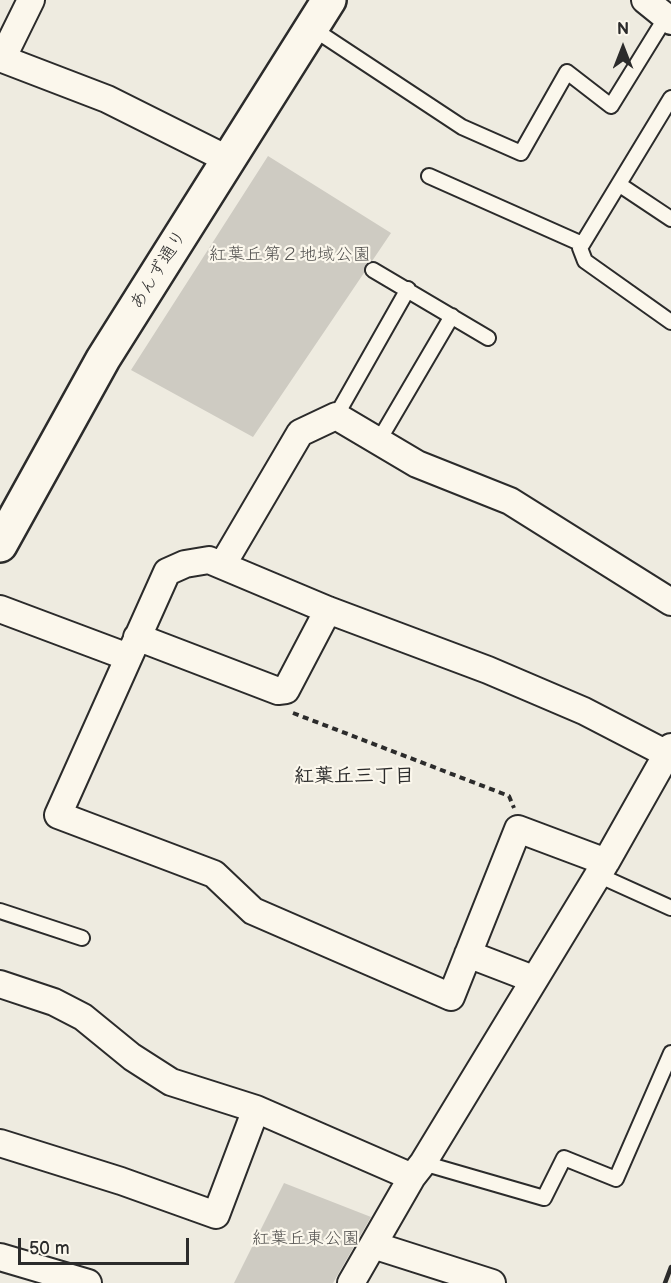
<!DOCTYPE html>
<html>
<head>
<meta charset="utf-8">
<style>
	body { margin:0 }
	#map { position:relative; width:671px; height:1283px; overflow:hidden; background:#eeebe0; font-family:"Balsamiq Sans",sans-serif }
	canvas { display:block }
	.north { position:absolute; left:593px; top:18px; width:60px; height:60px; -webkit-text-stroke:4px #fbf7ec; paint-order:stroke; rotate:0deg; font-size:16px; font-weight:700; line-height:24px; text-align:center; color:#2b2b2b }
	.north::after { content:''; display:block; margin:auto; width:21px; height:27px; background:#2b2b2b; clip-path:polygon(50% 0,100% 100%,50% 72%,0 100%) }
	.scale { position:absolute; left:18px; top:1238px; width:171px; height:27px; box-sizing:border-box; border:3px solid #2b2b2b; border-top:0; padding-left:8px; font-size:18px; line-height:21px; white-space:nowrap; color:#2b2b2b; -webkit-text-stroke:4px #fbf7ec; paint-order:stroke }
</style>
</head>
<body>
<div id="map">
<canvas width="671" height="1283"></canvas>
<div class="north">N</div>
<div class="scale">50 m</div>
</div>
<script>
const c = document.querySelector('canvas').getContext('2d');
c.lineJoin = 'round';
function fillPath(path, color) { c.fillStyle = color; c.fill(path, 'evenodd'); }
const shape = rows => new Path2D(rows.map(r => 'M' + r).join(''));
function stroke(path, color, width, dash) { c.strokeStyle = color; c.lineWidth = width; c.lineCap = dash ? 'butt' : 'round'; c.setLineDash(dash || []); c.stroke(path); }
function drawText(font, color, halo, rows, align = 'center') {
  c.font = font + ' "Balsamiq Sans","Klee One",sans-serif'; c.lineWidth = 4.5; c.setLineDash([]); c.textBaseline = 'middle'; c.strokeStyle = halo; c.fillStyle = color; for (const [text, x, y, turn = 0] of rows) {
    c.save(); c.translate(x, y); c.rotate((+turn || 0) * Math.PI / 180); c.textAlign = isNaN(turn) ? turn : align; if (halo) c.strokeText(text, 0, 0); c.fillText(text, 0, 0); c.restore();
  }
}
fillPath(shape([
	[268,156,391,233,253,437,131,370],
	[284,1183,371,1217,333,1283,234,1283]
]), '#cecbc2');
const service = shape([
	[312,28,462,127,521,153,567,72,611,106,666,17],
	[671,98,580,248,585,261,671,322],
	[429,176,582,244],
	[620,185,671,219],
	[373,270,488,338],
	[336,416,408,289],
	[378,442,452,316],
	[598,875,671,908],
	[0,911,82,938],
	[423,1163,544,1198,564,1158,616,1179,671,1053]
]);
const minor = shape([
	[645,0,671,21],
	[0,58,107,99,229,160],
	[2,59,31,0],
	[223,564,300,433,336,416,417,464,510,501,671,602],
	[0,609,128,657],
	[137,637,278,691,286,690,328,610],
	[606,862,518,829,451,997,253,911,214,874,58,815,167,572,185,564,209,560,328,610,488,670,584,711,667,754],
	[468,954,533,979],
	[0,984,54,1002,83,1017,132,1057,171,1082,256,1109,412,1177],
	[0,1143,121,1181,216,1215,256,1109],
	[373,1245,492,1283],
	[0,1257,88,1283],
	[351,1283,412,1177,423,1163,606,862,671,747]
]);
const tertiary = shape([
	[0,545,103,359,329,0]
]);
stroke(service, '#2b2b2b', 18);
stroke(minor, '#2b2b2b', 30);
stroke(tertiary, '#2b2b2b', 38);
stroke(shape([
	[293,713,509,796,514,808]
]), '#2b2b2b', 4, [6, 4.5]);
stroke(service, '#fbf7ec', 14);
stroke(minor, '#fbf7ec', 26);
stroke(tertiary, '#fbf7ec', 33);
stroke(shape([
	[665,1283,671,1267]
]), '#2b2b2b', 4.5);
drawText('18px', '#545351', '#fbf7ec', [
	["紅葉丘第２地域公園",290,255],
	["紅葉丘東公園",306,1239]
]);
drawText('18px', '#2b2b2b', '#fbf7ec', [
	["あんず通り",159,270,-58]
]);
drawText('bold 20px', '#2b2b2b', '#fbf7ec', [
	["紅葉丘三丁目",354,777]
]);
</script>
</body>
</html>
